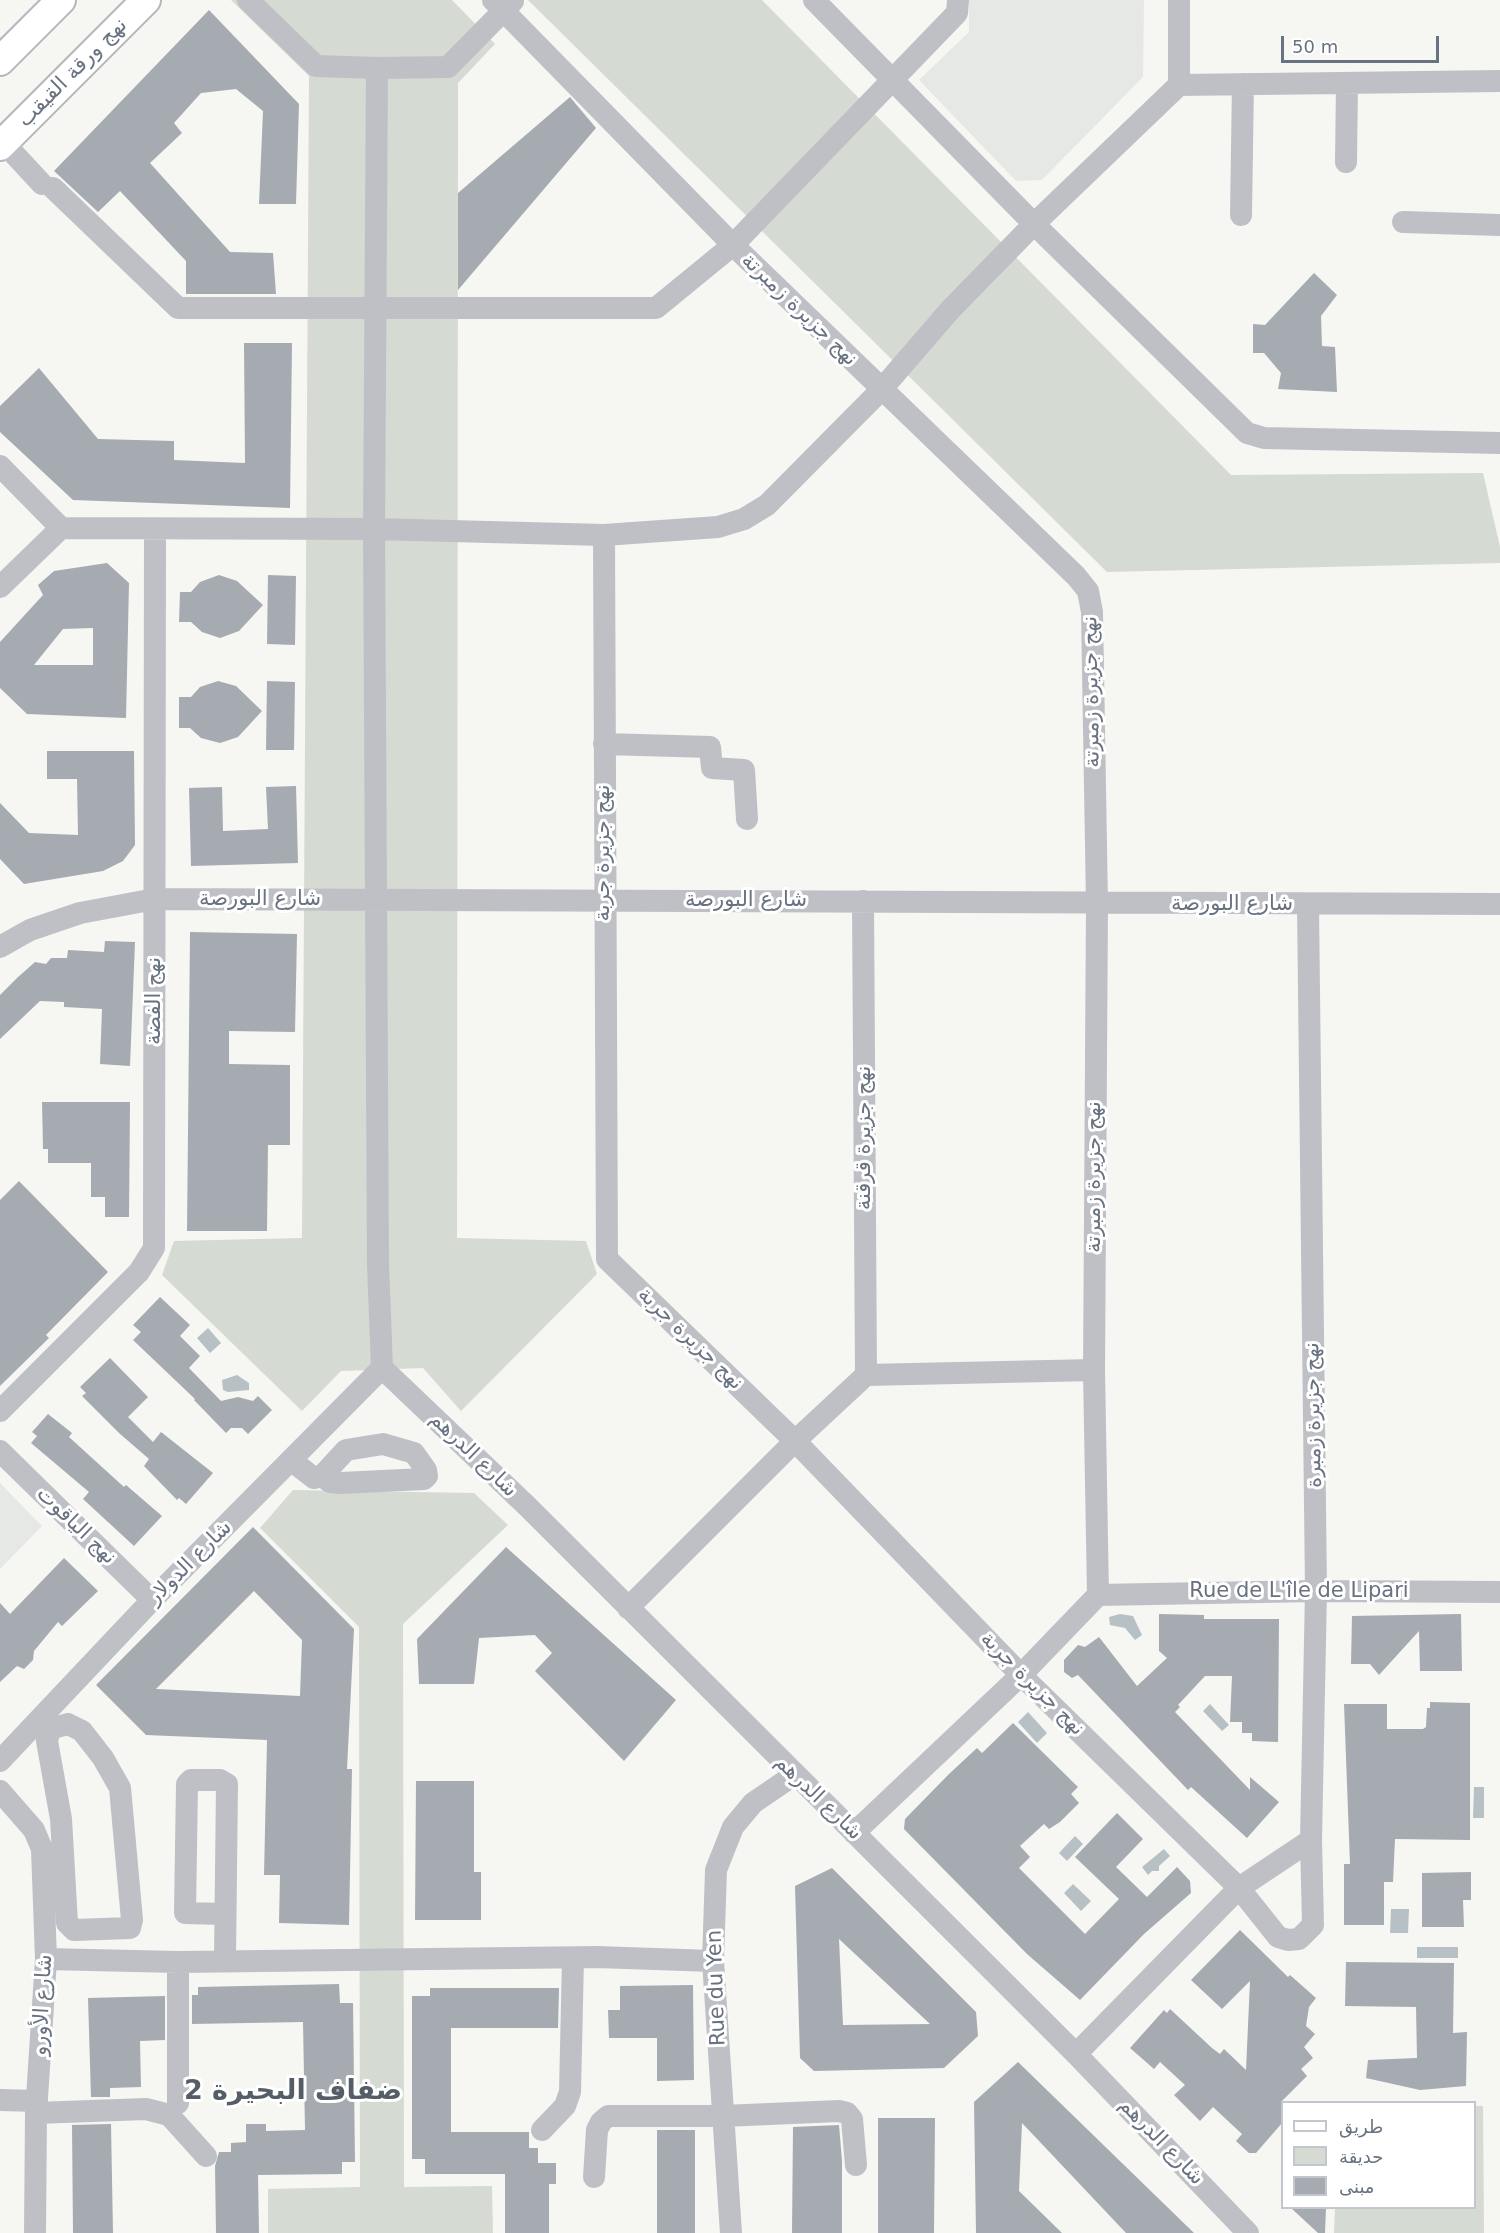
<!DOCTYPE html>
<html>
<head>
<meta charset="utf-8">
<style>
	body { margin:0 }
	#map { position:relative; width:1500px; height:2233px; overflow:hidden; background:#f6f6f3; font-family:"DejaVu Sans",Vazirmatn,sans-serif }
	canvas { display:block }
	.legend { position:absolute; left:1281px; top:2101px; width:195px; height:108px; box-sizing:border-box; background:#fff; border:2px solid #c3c7cd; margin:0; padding:8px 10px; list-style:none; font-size:18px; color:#687281 }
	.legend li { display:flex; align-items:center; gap:12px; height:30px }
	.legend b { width:30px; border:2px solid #c3c7cd }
	.scale { position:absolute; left:1281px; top:36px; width:158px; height:27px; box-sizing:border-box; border:3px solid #687281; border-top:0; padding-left:8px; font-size:18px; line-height:21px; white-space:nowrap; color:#687281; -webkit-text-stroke:4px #fff; paint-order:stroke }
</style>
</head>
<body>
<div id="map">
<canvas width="1500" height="2233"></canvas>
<ul class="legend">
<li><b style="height:8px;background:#fff"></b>طريق</li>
<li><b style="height:16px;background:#d5dad3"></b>حديقة</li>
<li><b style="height:16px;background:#a5abb1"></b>مبنى</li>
</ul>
<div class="scale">50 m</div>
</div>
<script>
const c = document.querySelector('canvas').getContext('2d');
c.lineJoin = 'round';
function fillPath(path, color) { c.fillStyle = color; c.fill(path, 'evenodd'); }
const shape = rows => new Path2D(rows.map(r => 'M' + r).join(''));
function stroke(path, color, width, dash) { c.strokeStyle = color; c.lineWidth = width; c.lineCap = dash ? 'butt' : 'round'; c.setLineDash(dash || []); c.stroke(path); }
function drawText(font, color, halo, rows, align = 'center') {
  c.font = font + ' "DejaVu Sans",Vazirmatn,sans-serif'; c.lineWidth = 6; c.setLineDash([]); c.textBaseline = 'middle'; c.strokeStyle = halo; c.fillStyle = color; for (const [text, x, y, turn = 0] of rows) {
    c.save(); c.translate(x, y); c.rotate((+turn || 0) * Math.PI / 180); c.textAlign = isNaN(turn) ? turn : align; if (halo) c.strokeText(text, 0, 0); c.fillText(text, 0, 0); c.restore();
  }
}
fillPath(shape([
	[969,0,1144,0,1143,77,1042,180,1016,181,919,80,969,32],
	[0,1483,42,1526,0,1569]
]), '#e6e8e6');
fillPath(shape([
	[231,0,452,0,495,44,458,83,457,1238,586,1241,597,1274,461,1411,423,1368,341,1371,302,1411,162,1275,174,1241,302,1238,309,76],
	[528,0,762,0,1231,475,1483,473,1500,547,1500,563,1107,572],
	[293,1490,474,1493,508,1525,403,1624,404,2187,492,2186,493,2233,268,2233,268,2189,360,2187,359,1627,260,1528],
	[1475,2106,1483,2106,1484,2233,1334,2233,1335,2208,1474,2208]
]), '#d5dad3');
fillPath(shape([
	[208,1328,221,1343,210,1353,197,1338],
	[237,1375,249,1383,249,1390,228,1392,223,1390,222,1380],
	[1120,1614,1133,1616,1142,1635,1135,1640,1125,1628,1110,1625,1109,1617],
	[1210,1704,1229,1725,1222,1731,1203,1711],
	[1028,1712,1047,1733,1037,1743,1018,1722],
	[1474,1787,1484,1787,1484,1818,1473,1818],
	[1075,1836,1083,1844,1067,1861,1059,1853],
	[1164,1849,1170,1856,1159,1866,1159,1871,1152,1871,1148,1875,1142,1867],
	[1073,1884,1091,1901,1081,1911,1064,1893],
	[1391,1909,1409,1909,1408,1933,1390,1933],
	[1417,1947,1458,1947,1458,1958,1417,1958]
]), '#b7c0c5');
fillPath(shape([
	[209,10,299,104,296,204,259,204,263,111,236,89,201,93,174,123,182,133,150,163,230,252,273,253,276,294,186,294,186,261,120,191,98,212,54,171],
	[570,97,596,128,458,290,458,193],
	[1314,273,1337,295,1321,316,1322,346,1335,347,1337,392,1278,389,1281,373,1264,353,1253,353,1253,324,1265,325],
	[244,343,292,343,290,508,73,500,0,432,0,406,39,368,98,439,174,441,174,460,245,463],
	[107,563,129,583,126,718,27,714,0,688,0,642,43,595,38,585,54,571],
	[93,628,93,665,34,665,63,629],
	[219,575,237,581,263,605,239,631,220,638,202,632,191,622,179,622,180,592,191,592,200,582],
	[268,575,296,576,295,645,267,644],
	[218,681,236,686,262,711,238,737,220,743,201,738,190,728,179,728,179,697,191,697,200,687],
	[267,681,295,682,294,750,266,750],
	[47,751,134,751,135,845,123,861,103,871,24,884,0,859,0,803,29,833,78,835,77,779,47,779],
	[296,786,298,863,191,866,189,788,222,787,223,831,268,829,266,787],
	[190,932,297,934,295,1032,229,1031,229,1064,290,1065,290,1145,268,1145,267,1231,187,1231],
	[105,941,135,942,130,1066,100,1064,102,1009,64,1007,64,1002,40,1001,0,1039,0,995,17,978,35,962,46,964,51,958,67,958,68,950,104,952],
	[42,1102,130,1102,129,1217,105,1217,105,1197,91,1197,91,1163,48,1163,48,1149,43,1149],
	[19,1181,108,1272,46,1335,49,1338,0,1386,0,1200],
	[160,1297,190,1325,180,1336,200,1356,189,1368,221,1401,238,1397,253,1401,258,1396,272,1410,248,1434,242,1428,231,1428,226,1433,194,1400,195,1399,133,1340,141,1332,133,1325],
	[110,1358,148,1397,128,1417,153,1442,161,1432,213,1473,186,1504,179,1498,177,1500,144,1466,149,1459,119,1433,82,1396,86,1393,80,1387],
	[48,1414,72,1433,69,1437,124,1487,126,1485,162,1516,134,1546,83,1499,89,1492,31,1443,37,1436,32,1432],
	[253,1527,354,1629,347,1769,352,1769,349,1925,279,1923,280,1875,264,1875,267,1740,146,1735,96,1685],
	[254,1591,302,1640,300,1696,156,1689],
	[506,1547,676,1700,624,1761,535,1671,552,1653,535,1635,479,1638,474,1684,419,1684,417,1639],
	[64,1558,98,1591,62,1626,58,1622,34,1651,33,1660,24,1669,17,1666,0,1682,0,1603,10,1614],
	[1159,1614,1204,1615,1204,1619,1279,1619,1278,1742,1252,1741,1252,1733,1242,1733,1242,1722,1230,1722,1232,1676,1205,1676,1178,1705,1180,1707,1175,1712,1250,1790,1250,1777,1279,1802,1247,1838,1191,1787,1188,1790,1078,1675,1072,1678,1064,1672,1064,1660,1078,1645,1085,1647,1099,1637,1137,1686,1167,1658,1159,1651],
	[1461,1614,1462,1671,1420,1671,1419,1631,1379,1675,1370,1664,1351,1664,1352,1616],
	[1430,1702,1470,1703,1470,1840,1395,1839,1393,1882,1384,1882,1384,1925,1344,1925,1344,1864,1350,1864,1344,1704,1387,1704,1387,1729,1423,1729,1426,1727,1427,1708,1430,1708],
	[1013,1723,1078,1787,1071,1794,1079,1803,1060,1822,1049,1829,1044,1824,1020,1846,1030,1857,1019,1868,1085,1934,1119,1899,1075,1857,1117,1813,1143,1839,1116,1867,1147,1897,1177,1867,1190,1881,1191,1893,1144,1934,1080,2000,1027,1954,904,1829,905,1819,949,1774,977,1748,982,1753],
	[416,1781,474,1781,474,1872,481,1872,481,1920,415,1920],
	[832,1868,976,2012,978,2036,944,2068,814,2071,800,2058,795,1886],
	[839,1939,930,2024,843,2025],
	[1471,1872,1471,1900,1463,1900,1464,1927,1422,1927,1422,1873],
	[1240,1930,1288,1977,1290,1975,1316,1998,1309,2007,1306,2026,1315,2034,1304,2047,1313,2058,1301,2069,1307,2076,1282,2101,1282,2123,1256,2153,1249,2153,1236,2141,1242,2134,1213,2107,1200,2121,1174,2095,1185,2085,1160,2062,1154,2069,1130,2048,1164,2010,1167,2013,1170,2009,1212,2048,1220,2054,1224,2049,1246,2070,1250,1981,1222,2009,1191,1980],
	[1346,1962,1454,1963,1453,2033,1467,2032,1466,2086,1420,2090,1366,2078,1368,2060,1417,2058,1416,2007,1345,2006],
	[339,1984,340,2003,353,2003,355,2162,342,2162,342,2174,258,2175,259,2233,216,2233,215,2166,219,2152,231,2152,231,2143,246,2142,246,2124,266,2124,266,2131,305,2130,303,2022,192,2024,192,1995,198,1995,198,1987],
	[693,1985,694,2080,657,2081,657,2038,609,2038,608,2010,620,2010,620,1986],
	[430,1988,559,1988,558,2028,451,2028,451,2132,529,2132,529,2148,538,2148,538,2163,556,2163,556,2184,549,2184,549,2233,505,2233,505,2174,425,2174,425,2159,412,2159,412,1996,430,1996],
	[165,1996,165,2040,140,2041,141,2087,110,2088,110,2097,91,2097,88,1998],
	[1018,2062,1194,2233,1126,2233,1022,2123,1019,2191,1062,2233,976,2233,974,2102],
	[878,2118,935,2118,934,2233,878,2233],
	[111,2124,113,2233,73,2233,72,2125],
	[839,2125,842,2161,842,2233,792,2233,793,2127],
	[657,2130,695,2130,695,2233,657,2233],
	[1291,2208,1326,2208,1325,2233,1318,2233]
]), '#a5abb1');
const major = shape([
	[0,61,61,0],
	[0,146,146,0]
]);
stroke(major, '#b4b6bb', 32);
stroke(shape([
	[248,0,316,66,377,68,448,67,513,1],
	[493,0,733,245,1076,576,1088,591,1092,612,1097,904,1094,1370,1098,1595],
	[814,0,1034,224,1247,433,1264,438,1500,443],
	[377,68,374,529,378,1264,382,1368],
	[1179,85,1500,81],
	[3,142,42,184],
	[1346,162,1347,83],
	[53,188,178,308,656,308,733,245,957,13,958,0],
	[1241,215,1243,84],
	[1403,222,1500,225],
	[0,466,61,528,374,529,604,535,718,527,744,519,767,505,881,390,950,310,1034,224,1179,85,1179,0],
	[604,535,607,1259,795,1441,1021,1675,1239,1888,1278,1937,1288,1940,1299,1939,1313,1925,1311,1840,1316,1591,1308,905],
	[0,587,61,528],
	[604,744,710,747,712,768,744,770,747,819],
	[863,901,866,1375],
	[0,947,30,930,80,913,155,899,1500,904],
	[382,1368,528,1507,1076,2054,1248,2233],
	[0,1411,139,1272,154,1248,155,529],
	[0,1451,152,1600],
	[292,1461,314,1478,322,1476,346,1450,383,1444,414,1453,426,1470,427,1476,424,1479,341,1483,330,1482,322,1476],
	[1098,1595,1316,1591,1500,1592],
	[628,1608,795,1441,866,1375,1094,1370],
	[68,1724,82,1731,103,1758,120,1788,132,1920,130,1928,74,1930,67,1923,61,1819,47,1741,50,1729,68,1724],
	[0,1761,152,1600,382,1368],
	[0,1791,34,1830,42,1849,46,1959,36,2113,35,2233],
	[854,1833,1021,1675,1098,1595],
	[46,1959,178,1962,597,1957,713,1961],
	[225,1959,227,1784,220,1780,191,1780,187,1784,185,1913,225,1914],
	[1076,2054,1239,1888,1311,1840],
	[0,2100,37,2101],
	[178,2103,178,1962],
	[36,2113,146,2109,169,2115,206,2156],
	[542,2130,565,2106,570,2092,573,1959],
	[594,2177,597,2130,601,2122,608,2116,723,2116,839,2111,847,2113,852,2119,856,2165],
	[731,2233,713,1961,716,1870,733,1827,753,1803,794,1775]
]), '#bec0c5', 22);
stroke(major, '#fff', 28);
drawText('21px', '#687281', '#fff', [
	["نهج ورقة القيقب",73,73,-45],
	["نهج جزيرة زمبرتة",799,310,44],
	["نهج جزيرة زمبرتة",1092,692,-91],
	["نهج جزيرة جربة",604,853,-90],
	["شارع البورصة",260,900],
	["شارع البورصة",746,901],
	["شارع البورصة",1232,905],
	["نهج الفضة",155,1001,-90],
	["نهج جزيرة قرقنة",865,1138,-90],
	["نهج جزيرة زمبرتة",1095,1177,-90],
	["نهج جزيرة جربة",690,1339,44],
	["نهج جزيرة زمبرة",1314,1415,-91],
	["شارع الدرهم",473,1455,44],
	["نهج الياقوت",76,1526,44],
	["شارع الدولار",190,1563,-45],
	["Rue de L'île de Lipari",1299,1592],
	["نهج جزيرة جربة",1032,1684,45],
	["شارع الدرهم",818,1798,44],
	["Rue du Yen",717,1988,-92],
	["شارع الأورو",43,2005,-87],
	["شارع الدرهم",1161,2142,46]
]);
drawText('bold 27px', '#555d67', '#fff', [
	["ضفاف البحيرة 2",293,2092]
]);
</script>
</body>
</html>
